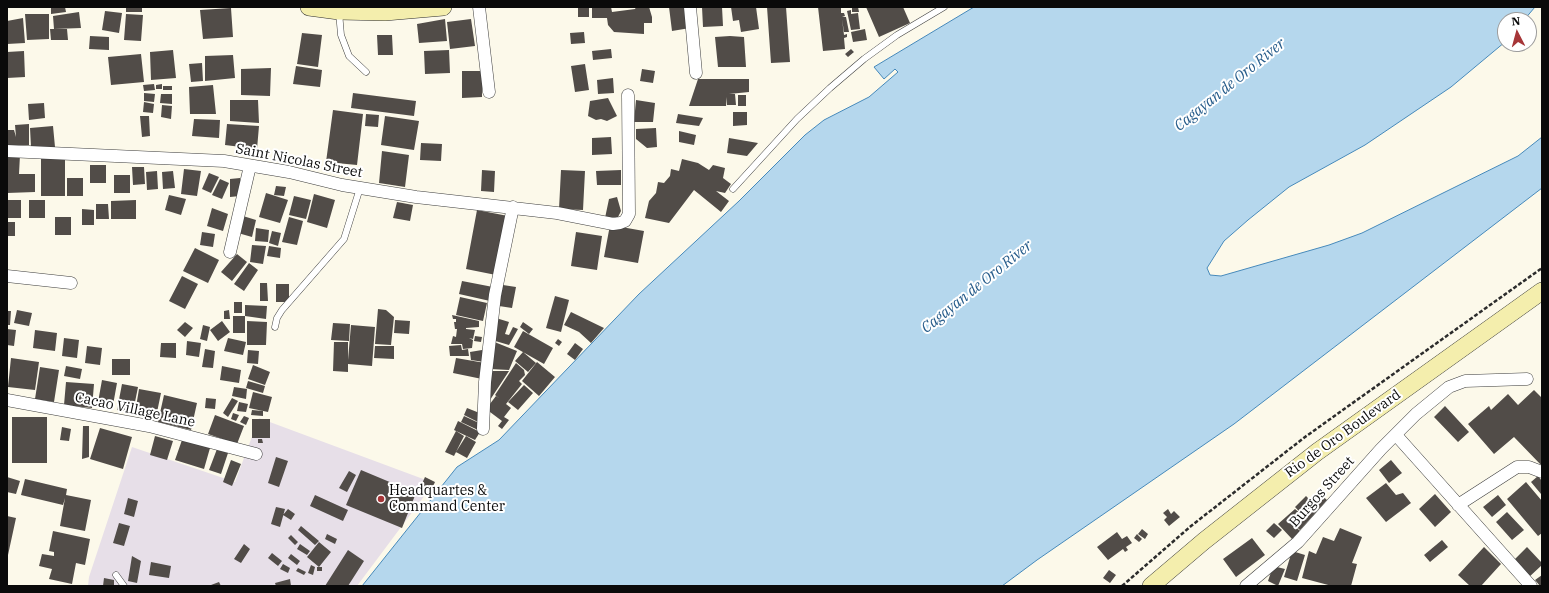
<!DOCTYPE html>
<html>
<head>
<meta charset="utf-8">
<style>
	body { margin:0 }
	#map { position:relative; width:1549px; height:593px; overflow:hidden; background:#fcf9ea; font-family:"IBM Plex Serif",serif }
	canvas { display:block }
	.frame { position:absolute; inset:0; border:8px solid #0a0a0a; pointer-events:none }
	.north { position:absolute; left:1497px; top:12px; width:40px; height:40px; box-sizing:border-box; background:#fff; border:1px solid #9d9d9d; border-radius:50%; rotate:354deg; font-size:11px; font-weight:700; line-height:16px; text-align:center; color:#0a0a0a }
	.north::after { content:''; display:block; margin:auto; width:14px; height:18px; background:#a63638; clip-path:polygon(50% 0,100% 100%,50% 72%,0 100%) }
</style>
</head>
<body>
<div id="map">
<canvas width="1549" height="593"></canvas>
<div class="frame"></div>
<div class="north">N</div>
</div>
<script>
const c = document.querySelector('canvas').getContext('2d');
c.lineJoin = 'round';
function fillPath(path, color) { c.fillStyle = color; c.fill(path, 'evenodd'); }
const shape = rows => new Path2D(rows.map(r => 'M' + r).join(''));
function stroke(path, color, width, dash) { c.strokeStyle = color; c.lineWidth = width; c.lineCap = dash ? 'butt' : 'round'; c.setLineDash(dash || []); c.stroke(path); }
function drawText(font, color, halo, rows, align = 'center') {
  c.font = font + ' "IBM Plex Serif",serif'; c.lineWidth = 4; c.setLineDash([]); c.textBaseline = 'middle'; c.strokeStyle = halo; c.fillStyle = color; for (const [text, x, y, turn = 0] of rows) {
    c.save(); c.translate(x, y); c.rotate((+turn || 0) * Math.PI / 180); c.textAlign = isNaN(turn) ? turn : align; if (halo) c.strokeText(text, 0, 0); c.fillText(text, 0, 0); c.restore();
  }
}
fillPath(shape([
	[259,418,434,483,357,586,88,586,89,577,132,447,235,482]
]), '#e7dfe8');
const water = shape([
	[974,7,1535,7,1524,20,1505,20,1505,42,1451,87,1365,145,1289,187,1248,220,1224,241,1207,268,1210,275,1221,276,1329,245,1362,233,1518,156,1542,137,1542,188,1234,424,1037,560,1002,586,362,586,457,467,499,440,639,294,739,201,805,135,824,120,869,97,898,72,895,69,884,79,874,67,974,7]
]);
fillPath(water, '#b5d7ed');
stroke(water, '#4689ba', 1);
fillPath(shape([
	[51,7,65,7,66,12,51,14],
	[126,7,142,7,142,12,126,12],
	[578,7,589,7,589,17,578,17],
	[592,7,611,7,612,12,635,9,636,7,649,7,652,17,652,23,644,23,644,34,614,32,608,25,607,18,592,18],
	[669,7,687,7,690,28,672,31],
	[702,7,722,7,723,26,703,27],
	[731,7,756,7,759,29,741,32,739,20,733,21],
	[767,7,786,7,790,62,771,63],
	[818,7,841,7,841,13,844,13,845,16,842,17,846,17,849,32,844,32,842,19,844,35,847,34,847,37,844,38,845,49,823,51],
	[852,7,858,7,859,12,852,12],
	[866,7,903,7,910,23,879,37],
	[231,8,233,37,203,39,200,10],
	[851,10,851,14,858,13,860,29,851,30,847,11],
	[105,11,122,13,119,33,102,30],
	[79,12,81,28,54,29,53,16],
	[25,14,49,14,49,39,27,40],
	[126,14,143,15,141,41,124,40],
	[23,18,25,43,7,44,7,21],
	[445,19,447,41,419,43,417,24],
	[471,19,475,46,450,49,447,22],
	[50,29,67,29,68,40,51,40],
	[865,29,867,40,853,42,851,32],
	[584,32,585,43,571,44,570,33],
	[302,33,322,35,318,67,297,64],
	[377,35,392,35,393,55,378,55],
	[90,36,109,37,109,50,89,49],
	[730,36,744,37,746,67,718,67,715,37],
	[611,49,612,58,593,60,592,51],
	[851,49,854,52,848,57,845,54],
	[173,50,176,78,151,80,150,52],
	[449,50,450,73,425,74,424,51],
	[24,51,25,77,7,78,7,52],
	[141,54,144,82,111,85,108,57],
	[233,55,235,78,205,81,205,56],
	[202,63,203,81,191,82,189,64],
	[585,64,589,90,575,92,571,66],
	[296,66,322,70,320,87,293,84],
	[271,68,270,96,241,95,241,69],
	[642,69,655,71,653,83,640,81],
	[462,71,482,71,482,97,462,98],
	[613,78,614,93,598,94,597,80],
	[698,79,749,79,749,92,729,94,735,94,736,105,727,105,727,97,726,106,689,106],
	[154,84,155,90,144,91,143,85],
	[162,84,162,89,156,89,156,85],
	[213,85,216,114,190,114,189,87],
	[163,86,172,86,172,90,163,90],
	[144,93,155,94,154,102,144,101],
	[353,93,416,101,414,116,351,108],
	[161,94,172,94,172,104,160,103],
	[738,95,746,95,746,106,738,106],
	[608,98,617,116,607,121,601,119,596,120,588,116,590,101],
	[230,100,258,100,259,123,230,121],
	[636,100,655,103,653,122,634,122],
	[144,102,154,104,153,113,143,112],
	[44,103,45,118,29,120,28,104],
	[162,105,172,106,171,119,161,117],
	[333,110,363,114,357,165,326,162],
	[733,112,747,112,747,125,733,126],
	[366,114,379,115,378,127,365,126],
	[678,114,703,118,699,126,676,123],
	[140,116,149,116,150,136,142,137],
	[385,116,419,121,414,150,381,145],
	[194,119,220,120,219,138,192,136],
	[29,124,29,145,7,145,7,130,14,130,16,137,15,125],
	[227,124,259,126,257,149,225,145],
	[53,126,55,147,31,147,30,128],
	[656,128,657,147,647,148,636,139,636,129],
	[679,131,696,135,694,145,679,142],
	[611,137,612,154,592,155,592,138],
	[729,138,758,143,747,156,727,153],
	[421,143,442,144,441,161,420,160],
	[382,151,409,155,405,187,379,183],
	[7,155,20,155,19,174,35,174,35,192,7,193],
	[41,158,65,158,65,196,41,196],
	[682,159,698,163,709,170,713,165,725,168,723,178,731,184,725,193,716,191,729,201,721,212,694,190,669,223,645,218,649,201,656,193,658,182,664,183,670,176,671,169,679,171],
	[90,165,106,165,106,183,90,183],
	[132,167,144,167,145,184,133,185],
	[184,169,201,171,197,196,181,194],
	[482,170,495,171,494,192,481,191],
	[561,170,585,171,583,210,559,209],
	[621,170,621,185,597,185,596,171],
	[157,171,158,189,147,190,146,172],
	[173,171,175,188,163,189,162,172],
	[209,173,219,177,211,193,202,189],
	[114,175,130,175,130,193,114,193],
	[67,178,83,178,83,196,67,196],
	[240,178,240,196,230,197,230,179],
	[220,179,229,183,222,199,212,195],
	[276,186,286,187,284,196,274,195],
	[266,193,288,200,280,223,259,217],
	[314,194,335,200,327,228,307,222],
	[169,195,186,199,181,215,165,210],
	[294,196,311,200,306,219,289,215],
	[617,197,621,211,618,217,605,218,609,199],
	[7,200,21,200,21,218,7,218],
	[29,200,45,200,45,218,29,218],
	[136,200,136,219,111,219,111,201],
	[397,202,413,205,410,221,393,218],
	[96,204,108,204,109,219,96,219],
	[212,208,228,214,223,231,207,226],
	[82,209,94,210,94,225,82,225],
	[477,210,508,216,496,275,466,269],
	[243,216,256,220,252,237,238,233],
	[55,217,71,217,71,235,55,235],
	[289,217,303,221,297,245,282,242],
	[7,222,15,222,15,236,7,236],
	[610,225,644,231,638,263,604,257],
	[256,228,269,230,268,242,255,241],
	[272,231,281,233,278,246,269,243],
	[202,232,215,234,213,247,200,245],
	[576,232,602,236,597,270,571,266],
	[252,245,266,246,263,264,250,262],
	[269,246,281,248,280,258,267,256],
	[195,248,219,260,208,283,183,271],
	[237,254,247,262,232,281,221,272],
	[249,263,258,270,244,291,234,284],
	[182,276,198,284,185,309,169,301],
	[462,281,493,287,490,301,459,294],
	[260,283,267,283,268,301,260,301],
	[276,284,289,284,289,302,276,302],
	[503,285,516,287,512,308,499,306],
	[555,296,569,300,561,332,546,328],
	[460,297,487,303,483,321,456,315],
	[234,302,242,302,242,313,234,313],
	[245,305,267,306,266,319,245,316,245,333,233,333,233,316,245,316],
	[378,309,386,310,394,317,391,345,375,344],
	[17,310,32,313,29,326,14,323],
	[229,310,230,319,224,319,224,311],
	[7,311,11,311,10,325,7,325],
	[571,312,604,328,591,343,579,332,564,325],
	[452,315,479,321,479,327,466,328,466,329,475,330,473,339,469,338,473,340,472,348,463,349,462,344,451,344,453,336,456,337,457,329,455,329,454,322,456,322,456,319,453,319],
	[496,318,509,322,505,334,509,335,513,327,518,329,509,345,492,340],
	[395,320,410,321,409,334,394,333],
	[222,321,230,332,218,341,210,330],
	[247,321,267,322,266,345,247,345],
	[185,322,193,328,185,337,177,330],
	[523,322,533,329,529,334,520,327],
	[333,323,350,324,349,341,331,340],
	[203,325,210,327,207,341,200,339],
	[351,325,375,327,372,366,348,364,348,372,333,371,334,342,348,342,348,360],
	[7,329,16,330,14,346,7,345],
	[35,330,57,333,55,351,33,348],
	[523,331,553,348,544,364,514,347],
	[475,336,482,337,481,342,474,341],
	[64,338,79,340,77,358,62,356],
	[228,338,246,342,243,355,224,351],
	[558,339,562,342,559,346,555,343],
	[187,341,201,343,199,357,186,355],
	[492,341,517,351,509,370,490,369],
	[161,343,176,343,176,358,160,357],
	[575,343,583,349,575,360,567,354],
	[461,345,462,350,468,349,469,356,450,356,449,346],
	[87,346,102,348,100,365,85,363],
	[375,346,394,346,394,359,374,358],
	[205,349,215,351,213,368,202,367],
	[248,350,259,351,258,364,247,363],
	[482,350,484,362,471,360,470,352],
	[523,352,536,363,528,372,515,361],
	[11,358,39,362,35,390,8,387],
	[456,358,485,363,482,379,453,373],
	[112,359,130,359,130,375,112,375],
	[537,362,555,377,539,396,522,381],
	[516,363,524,370,525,375,519,381,522,384,506,404,511,408,504,417,509,420,502,429,498,426,502,421,486,409,496,396,500,399,495,395],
	[253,365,270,372,265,385,248,379],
	[66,366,82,369,80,379,64,376],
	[222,366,241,370,239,383,220,380],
	[40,367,59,370,54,402,35,399],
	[491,371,509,371,490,400],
	[102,380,117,383,113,405,98,402],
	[248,381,265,386,263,393,246,388],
	[66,382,94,384,92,408,64,405],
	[122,384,138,387,133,412,117,410],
	[524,385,533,393,518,410,508,402],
	[234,387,247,389,246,399,232,396],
	[139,389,161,393,156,417,135,413],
	[1534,390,1542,398,1542,466,1514,437,1494,454,1468,424,1489,406,1491,410,1508,394,1518,405],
	[253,392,272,397,268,412,249,408],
	[164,395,197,403,191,430,158,422],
	[206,398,216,399,215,409,205,408],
	[232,398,238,401,228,417,223,413],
	[239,402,248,404,246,412,237,411],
	[1445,406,1469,432,1458,442,1434,417],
	[467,408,482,414,480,423,464,415],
	[252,410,263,411,263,416,251,415],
	[233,413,239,415,236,421,231,419],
	[215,415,244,426,237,444,208,434],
	[244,416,249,418,246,425,240,422],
	[464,416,481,424,478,430,461,422],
	[12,417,47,417,47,463,12,463],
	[252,419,270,419,270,438,252,438],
	[458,421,480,432,475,440,454,430],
	[83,426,89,426,89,457,82,459],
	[62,427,71,429,69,441,60,440],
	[100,428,132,437,123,469,90,459],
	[456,431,464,436,454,456,445,452],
	[155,436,173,441,167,460,150,455],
	[466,436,476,442,467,458,456,452],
	[258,439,262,439,263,443,258,443],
	[182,440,210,448,204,469,175,460],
	[217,449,228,453,221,474,209,470],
	[276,457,288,461,279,487,268,483],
	[231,460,241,464,232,486,223,482],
	[1391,460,1402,473,1389,483,1379,470],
	[361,470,416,493,402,528,346,505],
	[349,471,356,475,347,492,339,488],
	[1538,476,1542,481,1541,494,1531,482],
	[7,477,20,481,16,494,7,492],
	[425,477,435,482,429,495,419,490],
	[25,479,67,489,66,495,91,500,85,531,60,526,65,498,63,505,21,495],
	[1526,482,1542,501,1542,533,1538,536,1507,499],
	[1386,483,1396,495,1403,493,1411,503,1386,522,1366,498],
	[1319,493,1327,500,1300,530,1294,525,1300,531,1292,539,1278,524,1295,509,1301,514,1293,524,1301,515,1307,520,1295,507,1306,496,1311,501],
	[1435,494,1451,512,1435,527,1419,509],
	[315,495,348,510,343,521,310,506],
	[1498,495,1506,505,1492,517,1483,507],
	[128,498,138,501,134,517,124,514],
	[276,507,285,509,280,527,271,524],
	[288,509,295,514,291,520,283,515],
	[1168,509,1171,514,1174,511,1180,517,1169,526,1164,520,1167,517,1163,513],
	[1507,512,1524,530,1512,540,1496,522],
	[7,516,16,518,8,555,7,555],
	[119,523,130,526,124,546,113,543],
	[1274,523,1282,530,1274,538,1266,531],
	[301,526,319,541,315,545,298,530],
	[1340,528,1362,537,1352,563,1357,564,1351,586,1332,586,1302,578,1309,551,1316,554,1323,537,1334,541],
	[1142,529,1148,534,1145,539,1138,534],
	[53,531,90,539,85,565,76,563,72,584,49,579,52,569,39,566,42,554,54,556,54,552,49,551],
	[1117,532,1122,539,1127,536,1132,543,1126,547,1128,550,1125,552,1123,549,1108,560,1097,547],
	[327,534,337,539,335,544,325,539],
	[1137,534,1142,539,1139,542,1134,538],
	[291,535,298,542,295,545,288,538],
	[1252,538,1265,555,1236,577,1223,559],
	[1442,540,1448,547,1430,562,1424,555],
	[319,542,331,552,319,567,307,557],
	[244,544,250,549,241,563,234,559],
	[300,544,310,551,307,555,297,549],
	[1484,547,1501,564,1481,586,1470,586,1458,575],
	[1527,547,1542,563,1542,565,1528,578,1512,562],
	[348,550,364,561,348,586,325,586],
	[1292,551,1305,555,1297,581,1284,577],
	[272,553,282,561,278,566,268,558],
	[291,554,300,561,297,565,288,558],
	[132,556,141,561,137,583,128,581],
	[151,562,171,566,169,578,149,575],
	[283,564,290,568,288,573,280,569],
	[311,565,315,567,313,575,308,573],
	[1273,566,1285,569,1278,586,1268,581],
	[317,567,322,567,322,571,317,571],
	[298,568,306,572,304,575,296,571],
	[1109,570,1116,575,1110,583,1103,578],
	[1542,575,1542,586,1540,586,1535,580],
	[104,578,114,580,114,586,103,586],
	[290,579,291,586,276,586,275,583],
	[219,582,221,586,211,586,211,585]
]), '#514c48');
const lane = shape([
	[339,12,341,35,349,56,366,72],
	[733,189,797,119,830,88,864,59,897,35,944,7],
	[275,327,277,318,282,310,344,239,360,188],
	[116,575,124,586]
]);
const street = shape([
	[479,7,489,92],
	[690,7,696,73],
	[7,151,224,161,289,172,342,185,416,197,557,213,613,224,620,223,625,221,629,214,628,95],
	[230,252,250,166],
	[7,276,71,283],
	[7,400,149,426,256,454],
	[483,429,485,382,495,295,513,207],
	[1396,435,1531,586],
	[1458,505,1517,467,1529,467,1542,472],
	[1246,586,1298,542,1381,449,1416,414,1449,387,1465,381,1527,379]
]);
const secondary = shape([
	[309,7,339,11,385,12,443,7],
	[1151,586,1204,541,1317,452,1542,291]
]);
stroke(lane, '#3d3d3d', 7);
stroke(street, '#3d3d3d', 13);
stroke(secondary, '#2c2c2c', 18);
stroke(shape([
	[1122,586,1191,526,1305,437,1542,268]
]), '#2c2c2c', 2.5, [4, 2]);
stroke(lane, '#fff', 6);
stroke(street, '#fff', 12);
stroke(secondary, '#f4eead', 17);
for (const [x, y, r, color] of [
	[381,499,4,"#a63638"]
]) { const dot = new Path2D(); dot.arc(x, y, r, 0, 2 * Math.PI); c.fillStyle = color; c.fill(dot); stroke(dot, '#fff', 1.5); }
drawText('14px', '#0a0a0a', '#fff', [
	["Saint Nicolas Street",299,161,11],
	["Cacao Village Lane",135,410,12],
	["Rio de Oro Boulevard",1343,434,-36],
	["Burgos Street",1322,492,-48]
]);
drawText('14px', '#0a0a0a', '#fff', [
	["Headquartes &",389,491],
	["Command Center",389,507]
], 'left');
drawText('italic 15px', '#255b8a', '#fff', [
	["Cagayan de Oro River",1230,85,-39],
	["Cagayan de Oro River",977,287,-39]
]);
</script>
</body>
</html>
